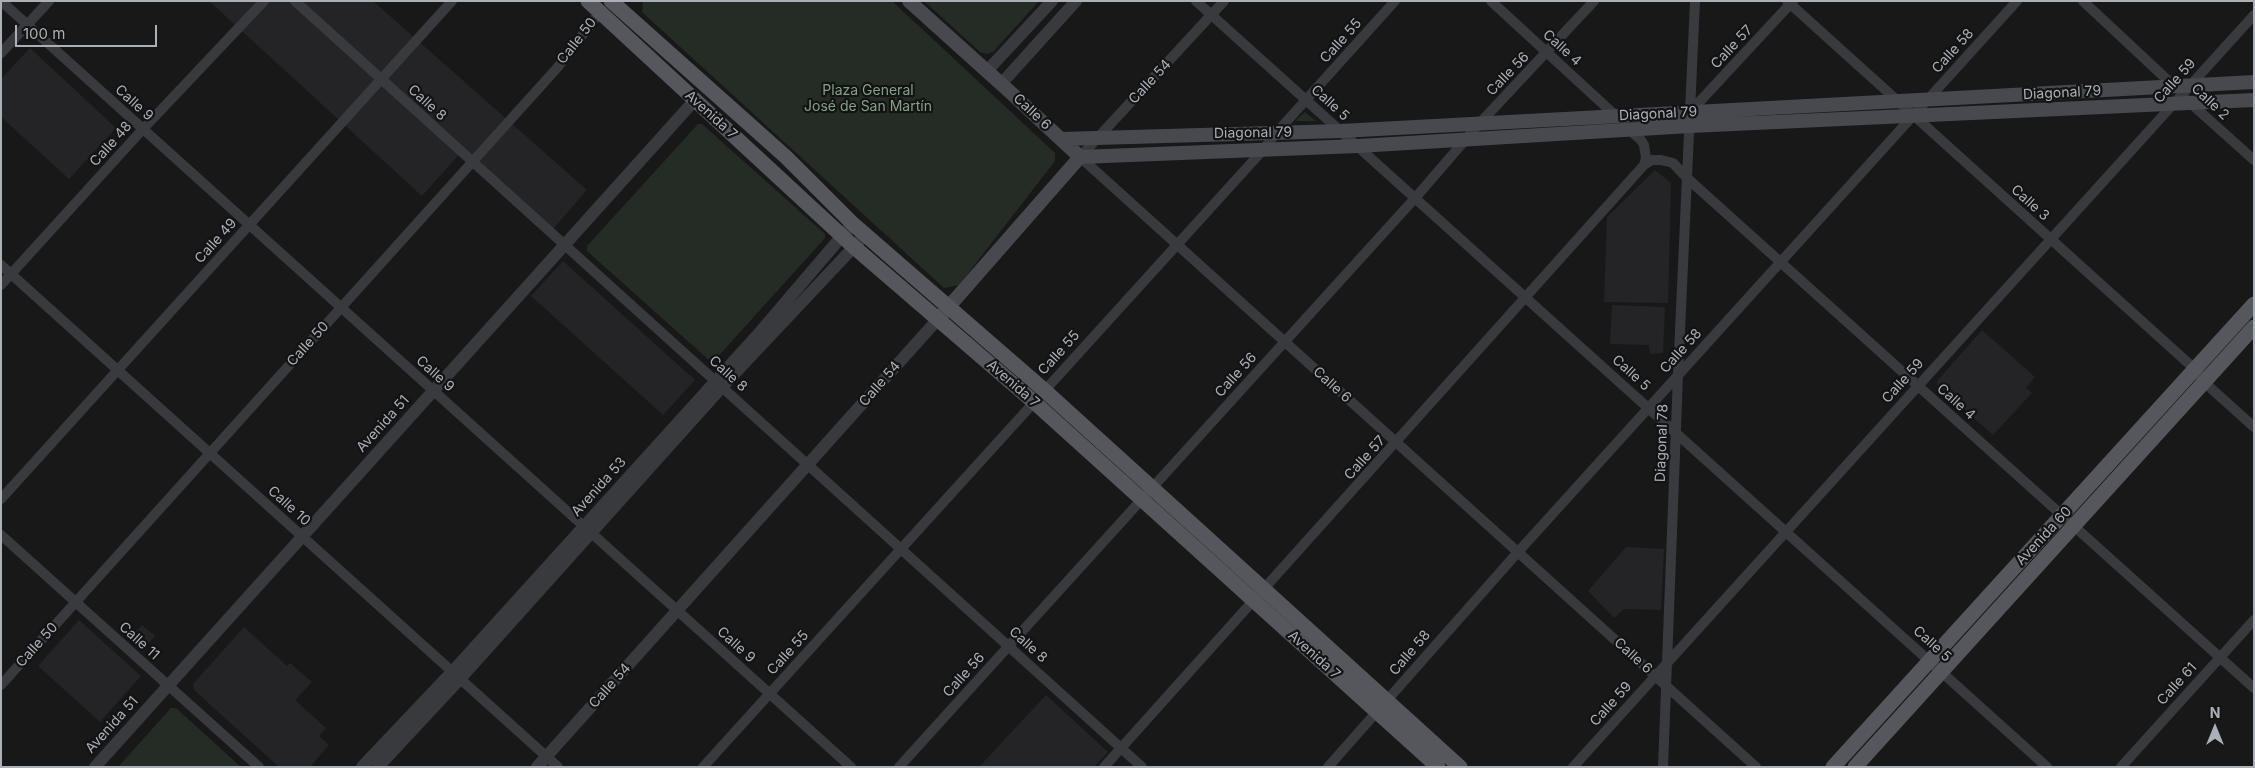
<!DOCTYPE html>
<html>
<head>
<meta charset="utf-8">
<style>
	body { margin:0 }
	#map { position:relative; width:2255px; height:768px; overflow:hidden; background:#181819; font-family:Inter,sans-serif }
	canvas { display:block }
	.frame { position:absolute; inset:0; border:2px solid #abb0b8; pointer-events:none }
	.north { position:absolute; left:2190px; top:703px; width:50px; height:50px; -webkit-text-stroke:4px #131314; paint-order:stroke; rotate:0deg; font-size:14px; font-weight:700; line-height:20px; text-align:center; color:#abb0b8 }
	.north::after { content:''; display:block; margin:auto; width:18px; height:22px; background:#abb0b8; clip-path:polygon(50% 0,100% 100%,50% 72%,0 100%) }
	.scale { position:absolute; left:15px; top:25px; width:142px; height:22px; box-sizing:border-box; border:2px solid #abb0b8; border-top:0; padding-left:6px; font-size:15px; line-height:18px; white-space:nowrap; color:#abb0b8; -webkit-text-stroke:4px #131314; paint-order:stroke }
</style>
</head>
<body>
<div id="map">
<canvas width="2255" height="768"></canvas>
<div class="frame"></div>
<div class="north">N</div>
<div class="scale">100 m</div>
</div>
<script>
const c = document.querySelector('canvas').getContext('2d');
c.lineJoin = 'round';
function fillPath(path, color) { c.fillStyle = color; c.fill(path, 'evenodd'); }
const shape = rows => new Path2D(rows.map(r => 'M' + r).join(''));
function stroke(path, color, width, dash) { c.strokeStyle = color; c.lineWidth = width; c.lineCap = dash ? 'butt' : 'round'; c.setLineDash(dash || []); c.stroke(path); }
function drawText(font, color, halo, rows, align = 'center') {
  c.font = font + ' Inter,sans-serif'; c.lineWidth = 4.5; c.setLineDash([]); c.textBaseline = 'middle'; c.strokeStyle = halo; c.fillStyle = color; for (const [text, x, y, turn = 0] of rows) {
    c.save(); c.translate(x, y); c.rotate((+turn || 0) * Math.PI / 180); c.textAlign = isNaN(turn) ? turn : align; if (halo) c.strokeText(text, 0, 0); c.fillText(text, 0, 0); c.restore();
  }
}
fillPath(shape([
	[209,1,373,1,587,190,553,229,465,148,422,196],
	[30,48,116,128,69,179,1,117,1,79],
	[1655,170,1671,183,1668,303,1604,302,1607,217],
	[563,261,695,380,663,415,531,296],
	[1612,305,1665,307,1663,353,1650,354,1649,345,1610,344],
	[1982,330,2035,377,2026,388,2032,393,1993,435,1937,386,1937,381],
	[1626,547,1664,549,1661,610,1624,609,1614,618,1588,591],
	[79,620,141,676,100,722,38,666],
	[142,625,155,636,146,646,133,635],
	[244,627,287,666,290,663,312,682,295,700,326,728,319,736,329,745,310,767,279,767,194,690,193,684],
	[1046,695,1108,752,1094,767,979,767]
]), '#242426');
fillPath(shape([
	[643,1,892,1,1055,153,1055,161,959,285,944,288,642,12],
	[924,1,1039,1,993,52,987,54,980,52],
	[1305,112,1316,121,1295,121],
	[698,124,702,124,825,234,825,238,714,361,710,361,587,251,587,246],
	[171,708,176,708,241,767,118,767]
]), '#242c25');
stroke(shape([
	[1,1,851,767],
	[295,1,1142,767],
	[1196,1,2047,767],
	[1224,1,1080,157,1756,767],
	[1491,1,1616,116],
	[1787,1,2197,371,2204,382,2254,427],
	[2083,1,2176,88],
	[1,53,49,1],
	[2187,100,2254,160],
	[1690,112,1793,1],
	[1629,130,1641,140,1644,145,1646,158,1644,165],
	[1,265,558,767],
	[1,285,143,129,264,1],
	[1,499,452,1],
	[1,535,259,767],
	[1,685,557,68,600,12],
	[703,767,1263,150,1277,132,1395,1],
	[899,767,1416,197,1479,124,1594,1],
	[1104,767,1644,165,1652,160,1661,160,1673,163,1687,178,2254,688],
	[1328,767,1518,552,2017,1],
	[1573,767,2254,15],
	[1663,767,1678,375,1695,1],
	[2121,767,2254,620]
]), '#393a3e', 10);
stroke(shape([
	[987,71,1052,1],
	[1001,84,1076,1],
	[95,767,694,101],
	[362,767,452,672,761,331,848,229],
	[378,767,460,679,722,387,866,234],
	[537,767,938,319]
]), '#393a3e', 12);
stroke(shape([
	[909,1,1009,91,1080,157],
	[1061,139,1341,131,2254,82],
	[1080,157,1358,146,1690,126,2254,100],
	[938,319,1080,157]
]), '#47494e', 14);
stroke(shape([
	[588,1,854,247,1034,402,1438,767],
	[611,1,786,157,853,224,1044,390,1460,767],
	[1833,767,2254,304],
	[1855,767,2254,327]
]), '#55575d', 15);
drawText('14px', '#abb0b8', '#131314', [
	["Calle 50",577,41,-52],
	["Calle 55",1341,41,-48],
	["Calle 57",1732,47,-47],
	["Calle 4",1562,48,42],
	["Calle 58",1953,51,-48],
	["Calle 56",1508,74,-46],
	["Calle 59",2175,81,-48],
	["Calle 54",1150,82,-47],
	["Diagonal 79",2062,93,-3],
	["Calle 2",2210,102,43],
	["Calle 9",134,103,42],
	["Calle 8",427,103,42],
	["Calle 5",1330,103,42],
	["Calle 6",1032,112,43],
	["Diagonal 79",1658,114,-3],
	["Avenida 7",711,115,42],
	["Diagonal 79",1253,133,-1],
	["Calle 48",111,144,-48],
	["Calle 3",2030,203,42],
	["Calle 49",216,241,-48],
	["Calle 50",308,344,-48],
	["Calle 58",1681,351,-48],
	["Calle 55",1059,353,-48],
	["Calle 5",1631,373,42],
	["Calle 9",435,374,42],
	["Calle 8",728,374,42],
	["Calle 56",1236,375,-48],
	["Calle 59",1903,381,-48],
	["Calle 54",880,384,-49],
	["Avenida 7",1013,384,41],
	["Calle 6",1332,385,42],
	["Calle 4",1956,402,42],
	["Avenida 51",383,424,-48],
	["Diagonal 78",1662,443,-88],
	["Calle 57",1365,458,-48],
	["Avenida 53",599,487,-48],
	["Calle 10",289,506,42],
	["Avenida 60",2044,536,-47],
	["Calle 11",139,641,42],
	["Calle 5",1932,644,42],
	["Calle 50",37,645,-48],
	["Calle 9",736,645,42],
	["Calle 8",1028,645,42],
	["Calle 55",788,653,-48],
	["Calle 58",1410,653,-49],
	["Avenida 7",1314,655,42],
	["Calle 6",1633,656,42],
	["Calle 56",964,675,-48],
	["Calle 61",2177,684,-48],
	["Calle 54",610,686,-48],
	["Calle 59",1611,704,-48],
	["Avenida 51",112,725,-48]
]);
drawText('14px', '#84a185', '#131314', [
	["Plaza General",868,91],
	["José de San Martín",868,107]
]);
</script>
</body>
</html>
